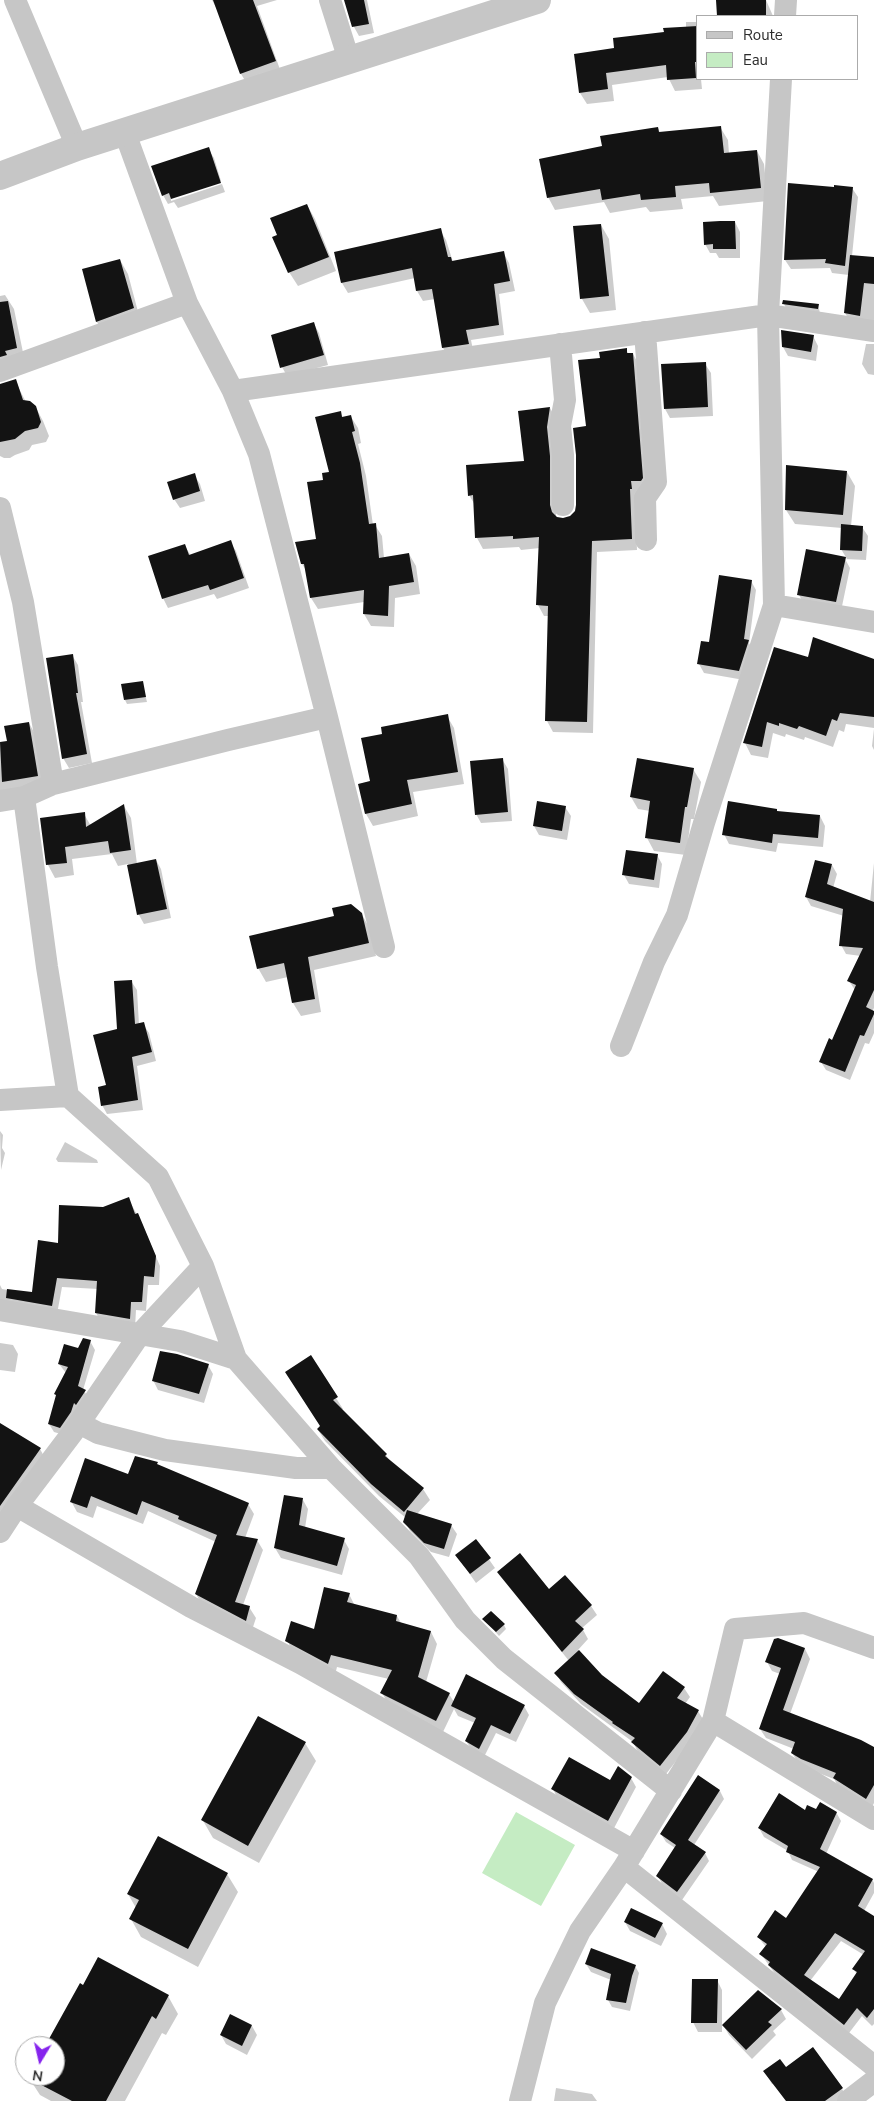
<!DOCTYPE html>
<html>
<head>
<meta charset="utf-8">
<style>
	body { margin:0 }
	#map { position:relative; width:874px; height:2101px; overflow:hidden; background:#fff; font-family:"Nunito Sans",sans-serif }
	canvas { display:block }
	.legend { position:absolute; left:696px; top:15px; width:162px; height:65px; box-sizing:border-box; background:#fff; border:1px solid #ababab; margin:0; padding:6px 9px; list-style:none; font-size:15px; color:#2c2c2c }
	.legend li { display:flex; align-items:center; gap:10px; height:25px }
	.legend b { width:25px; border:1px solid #ababab }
	.north { position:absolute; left:15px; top:2036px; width:50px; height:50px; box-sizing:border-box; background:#fff; border:1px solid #ababab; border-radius:50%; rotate:189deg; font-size:14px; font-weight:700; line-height:20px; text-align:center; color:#2c2c2c }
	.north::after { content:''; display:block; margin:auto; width:18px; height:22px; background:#8624ed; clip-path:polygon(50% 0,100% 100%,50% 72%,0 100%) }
</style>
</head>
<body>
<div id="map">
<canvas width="874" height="2101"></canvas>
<ul class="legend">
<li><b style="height:6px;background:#c6c6c6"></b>Route</li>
<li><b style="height:14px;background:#c5ecc3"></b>Eau</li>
</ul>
<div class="north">N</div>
</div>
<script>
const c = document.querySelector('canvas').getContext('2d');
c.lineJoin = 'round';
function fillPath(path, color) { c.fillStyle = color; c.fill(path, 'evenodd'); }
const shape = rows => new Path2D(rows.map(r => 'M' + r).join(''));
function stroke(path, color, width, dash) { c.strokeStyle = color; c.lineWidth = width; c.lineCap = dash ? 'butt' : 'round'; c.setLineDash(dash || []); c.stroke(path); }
fillPath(shape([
	[516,1812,575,1845,541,1906,482,1873]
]), '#c5ecc3');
fillPath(shape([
	[212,0,277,0,257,6,282,75,249,87,241,74,220,15],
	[345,0,367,0,374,33,359,36,354,27],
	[717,0,766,0,773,16,718,16],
	[686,22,698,22,698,79,701,79,702,89,675,91,668,77,612,85,614,101,587,104,580,93,616,50,665,33,686,28],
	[720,127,728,140,729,154,757,151,764,164,768,201,719,206,713,196,681,199,683,209,650,212,646,207,610,213,604,202,555,210,548,197,603,147,658,128,660,133],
	[208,149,214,158,221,181,171,198,171,201,222,184,225,192,178,208,174,202,168,204,163,195],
	[852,188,858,197,852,256,874,259,874,328,851,323,845,313,849,275,832,273,830,268,791,269,785,260,835,189],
	[307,205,315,219,336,271,298,286,289,272,279,236],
	[735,222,740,232,740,258,719,258,716,253,710,253,705,244],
	[601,225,609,239,616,310,590,313,582,299],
	[440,230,446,240,453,262,503,252,509,263,515,291,499,294,504,335,471,340,474,355,449,358,443,348,435,299,423,301,417,291,415,278,348,293,342,283,335,253],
	[120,260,128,274,141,323,105,336,97,322,83,270],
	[5,295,14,309,25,362,0,372,0,296],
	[784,304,818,305,820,313,786,308],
	[314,324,319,333,328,365,287,376,282,367],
	[813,336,818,346,816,361,788,356,783,347],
	[866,344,874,344,874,375,868,374,862,364],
	[626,350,629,354,633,354,639,365,648,490,635,500,637,550,597,552,593,733,553,732,547,721,549,616,544,616,538,605,540,548,521,550,519,547,483,549,477,538,475,505,469,495,526,463,550,408,556,419,556,518,564,519,571,517,576,512,587,427,601,359],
	[705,364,711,373,713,416,670,418,665,409],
	[15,381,26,402,35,406,43,421,49,436,46,442,32,445,29,450,15,455,10,458,4,458,0,456,0,387],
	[340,412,343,418,351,417,358,428,361,443,358,444,366,476,373,525,375,525,382,536,384,558,409,554,416,566,420,594,395,598,394,627,371,626,364,614,364,602,318,609,311,598,306,570,302,564,318,540,324,481,331,473],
	[847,472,855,486,851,526,862,527,868,536,866,560,845,559,850,568,841,611,804,604,799,595,807,551,847,559,841,549,842,528,795,524,786,510],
	[194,475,200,484,205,501,180,508,174,499],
	[230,542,236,551,249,588,217,599,214,594,168,608,163,598,185,546,191,556],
	[751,581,756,590,749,643,753,651,744,680,704,673,699,664],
	[72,655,78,665,83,702,81,702,92,763,69,768,63,758],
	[809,658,874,660,874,728,846,724,844,732,839,730,833,747,805,737,804,740,786,734,785,737,773,733,768,758,751,755,745,743],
	[142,682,147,702,127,704,125,700],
	[447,716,454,728,464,784,413,792,418,816,373,826,366,814,359,785,371,782,383,735],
	[29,723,36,736,45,788,0,796,0,743,8,742],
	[874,729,874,750,872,746],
	[502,759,508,769,512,821,481,823,476,814],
	[693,769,701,782,694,819,691,819,686,855,654,851,647,838,650,811,638,809,631,797],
	[124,806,131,818,137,864,156,860,161,869,171,918,144,924,139,915,128,864,118,866,112,854,72,859,74,875,55,878,48,865,41,819,84,814,91,826],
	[565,807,571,816,567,840,539,835,534,826],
	[778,812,820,816,825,826,823,847,778,843,776,852,729,844,724,834],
	[657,855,662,864,659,888,629,884,624,875],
	[874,863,874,1008,872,1012,874,1012,874,1033,869,1044,865,1043,850,1080,826,1070,821,1062,833,1041,855,990,849,981,861,956,846,954,841,945,844,916,811,906,806,897,832,865,837,874,833,888,870,902],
	[361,913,369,927,376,956,314,970,321,1012,301,1016,293,1003,288,977,266,982,258,968],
	[131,981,137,990,139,1025,143,1024,149,1033,156,1061,137,1066,143,1110,107,1114,102,1105],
	[0,1131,3,1135,2,1148,5,1153,1,1170],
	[65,1142,97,1160,98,1163,58,1162,56,1159],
	[128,1198,142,1224,160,1266,159,1285,148,1285,146,1311,136,1310,135,1328,101,1322,96,1313,98,1289,62,1287,57,1314,0,1307,0,1285,2,1289,33,1294,59,1244,103,1208],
	[90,1341,95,1350,83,1390,90,1399,64,1435,54,1432,49,1424,66,1373,59,1364],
	[0,1343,13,1345,18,1354,15,1372,0,1370],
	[310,1357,343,1409,341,1410,386,1455,390,1461,423,1489,430,1500,417,1514,451,1525,457,1534,449,1557,431,1552,410,1531,405,1521,406,1518,379,1496,325,1441,318,1430,321,1427],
	[208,1365,213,1374,204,1403,158,1390,153,1380],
	[0,1433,40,1449,45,1458,0,1520],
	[157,1465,248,1504,254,1514,245,1538,257,1540,263,1550,243,1605,249,1607,256,1618,252,1630,202,1605,196,1594,216,1542,148,1511,143,1524,97,1506,93,1518,77,1512,71,1501],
	[303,1500,308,1509,305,1528,344,1540,349,1549,342,1575,281,1558,275,1548],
	[476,1541,495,1568,476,1583,457,1556],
	[498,1572,549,1591,565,1576,591,1606,597,1615,582,1628,588,1639,578,1650,601,1675,640,1705,663,1673,684,1688,690,1697,685,1704,698,1711,704,1721,691,1742,666,1774,638,1752,633,1742,581,1704,561,1682,556,1673,569,1661],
	[349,1594,355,1606,397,1616,401,1623,431,1632,437,1644,426,1682,449,1694,454,1702,524,1706,529,1715,516,1742,496,1733,484,1757,472,1750,466,1741,475,1723,458,1716,454,1709,443,1732,389,1705,382,1693,389,1679,337,1667,335,1675,293,1652,287,1640,315,1630],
	[484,1619,504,1625,506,1629,499,1636],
	[778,1640,805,1649,810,1659,790,1714,874,1770,874,1803,872,1807,839,1788,834,1779,808,1769,798,1762,792,1753,794,1749,766,1738,760,1729,780,1674,772,1671,767,1662],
	[305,1743,316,1761,259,1863,213,1838,202,1819],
	[698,1777,720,1791,724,1799,694,1845,705,1853,709,1861,682,1900,662,1884,658,1876,675,1848,666,1842,661,1834],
	[631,1778,636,1787,613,1830,558,1799,553,1789],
	[805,1811,836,1812,841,1821,826,1854,872,1879,874,1883,874,1893,864,1911,874,1917,874,2024,872,2026,862,2016,849,2033,775,1974,761,1954,766,1947,758,1937,786,1920,819,1872,792,1860,788,1851,764,1837,759,1828],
	[841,1941,864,1955,854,1969,857,1975,839,2001,810,1981],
	[227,1874,238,1892,198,1967,141,1937,131,1919,136,1908,128,1894],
	[625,1922,662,1924,667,1934,661,1946,630,1931],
	[586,1964,635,1966,639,1973,630,2011,612,2007,608,2000,611,1980,591,1972],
	[717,1980,722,1990,722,2032,698,2032,693,2022],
	[84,1986,168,1996,178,2014,166,2035,162,2033,125,2101,51,2101,40,2095,29,2078,55,2076,55,2046,47,2046],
	[781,2010,786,2019,773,2031,776,2035,752,2059,729,2035,723,2025],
	[231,2015,252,2026,257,2035,247,2055,226,2044,221,2035],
	[812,2049,842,2089,849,2101,787,2101,774,2084,772,2084,765,2072,786,2069],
	[556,2088,592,2094,597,2101,554,2101]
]), '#0003');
fillPath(shape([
	[213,0,253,0,276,61,240,74],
	[344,0,364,0,369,24,352,27],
	[716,0,766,0,766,16,717,16],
	[698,26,698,62,695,62,696,78,667,80,666,65,606,73,608,89,579,93,574,54,614,48,613,38,664,32,663,28],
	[721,126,724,153,757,150,761,188,710,193,709,183,675,186,676,197,641,200,640,194,602,200,600,189,547,198,539,159,602,146,600,136,658,127,659,132],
	[209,147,221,183,171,199,169,193,162,196,151,166],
	[788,183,834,187,834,185,853,187,845,266,825,263,826,259,784,260],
	[307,204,329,257,288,273,272,237,277,235,270,218],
	[720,221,735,221,736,249,713,249,713,244,704,245,703,222],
	[601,224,609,296,580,299,573,226],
	[441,228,448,257,451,257,452,261,504,251,510,281,494,284,499,325,466,330,469,344,442,348,432,289,416,291,412,268,341,283,334,252],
	[850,255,874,257,874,284,864,283,860,316,844,313],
	[120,259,134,308,96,322,82,269],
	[783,300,819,304,818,309,782,304],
	[8,301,17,348,5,351,7,355,0,357,0,302],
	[314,322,324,355,280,368,271,335],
	[781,330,814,335,811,352,782,347],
	[627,348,627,353,633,353,643,478,641,481,631,481,632,489,630,489,632,539,592,541,587,722,545,721,548,606,536,605,539,537,513,539,513,536,475,538,473,495,468,496,466,465,524,461,518,411,550,407,547,427,550,456,550,505,552,512,557,517,563,518,570,516,575,511,576,505,576,455,573,428,586,426,578,360,600,358,599,352],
	[706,362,708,407,664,409,661,364],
	[16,379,23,400,30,401,36,406,41,422,38,428,25,431,15,439,0,442,0,384],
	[341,411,342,417,351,415,355,431,352,432,360,463,369,524,376,523,379,558,409,553,414,582,389,586,388,616,363,614,364,590,310,598,304,564,301,564,295,542,316,539,307,482,323,480,322,473,329,472,315,417],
	[786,465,847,471,843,515,785,510],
	[195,473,200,491,173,500,167,482],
	[841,524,863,526,862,551,840,550],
	[231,540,244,578,210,590,208,585,162,599,148,556,185,544,189,555],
	[806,549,846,557,836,602,797,595],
	[719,575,752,580,744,639,749,640,739,671,697,664,701,641,709,642],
	[813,637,874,659,874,717,840,713,837,721,832,719,826,736,799,726,797,729,779,723,779,726,767,722,762,747,743,743,774,647,808,657],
	[73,654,78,693,76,693,87,754,62,759,46,658],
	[143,681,146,697,124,700,121,684],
	[448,714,458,772,407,780,412,804,365,814,358,784,370,781,361,738,382,734,381,727],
	[29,722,38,776,2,782,0,742,7,741,4,726],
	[503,758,508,812,475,815,470,761],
	[637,758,694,768,687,807,685,807,680,843,645,838,650,801,630,797],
	[537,801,566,806,562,831,533,826],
	[728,801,777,809,777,811,820,815,818,838,773,834,772,843,722,835],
	[124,804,131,850,110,853,108,841,65,847,67,863,46,865,40,818,85,812,86,827],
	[626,850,658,854,654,880,622,875],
	[156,859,167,909,137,915,127,865],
	[815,860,832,864,827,884,874,902,874,990,866,1007,874,1011,874,1014,864,1036,860,1035,845,1072,819,1062,829,1038,832,1040,856,985,847,981,863,948,839,946,843,909,805,897],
	[351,904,362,913,369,943,308,957,315,999,292,1003,284,963,257,969,249,936,334,916,332,908],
	[132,980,135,1024,144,1022,152,1052,132,1057,138,1100,101,1106,98,1087,106,1085,93,1035,117,1029,114,981],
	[129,1197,135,1214,138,1213,156,1256,154,1277,144,1276,142,1302,131,1302,130,1319,95,1313,97,1281,57,1278,52,1306,6,1298,7,1289,32,1292,38,1240,58,1243,59,1205,103,1207],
	[83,1338,91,1340,78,1386,86,1390,76,1405,74,1403,71,1412,60,1428,48,1424,56,1395,54,1394,68,1367,58,1364,64,1344,78,1348],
	[160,1351,177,1354,209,1364,199,1394,152,1381],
	[311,1355,338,1397,333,1400,387,1454,385,1456,424,1488,404,1512,371,1484,317,1429,320,1426,285,1372],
	[0,1423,41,1448,0,1506],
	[135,1456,158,1462,157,1464,249,1503,236,1535,258,1539,235,1602,250,1606,246,1621,195,1594,217,1535,178,1519,179,1516,142,1501,137,1515,91,1496,87,1508,70,1502,85,1458,128,1474],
	[284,1495,303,1498,299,1525,345,1538,337,1566,274,1548],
	[407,1510,452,1524,444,1549,424,1543,403,1522],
	[476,1539,491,1558,470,1574,455,1555],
	[520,1553,549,1589,565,1575,592,1605,575,1621,584,1629,562,1652,497,1572],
	[324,1587,350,1593,347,1602,397,1615,396,1621,431,1631,418,1677,450,1693,436,1721,380,1693,392,1670,331,1655,328,1664,285,1641,291,1621,314,1629],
	[491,1611,505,1624,496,1632,482,1619],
	[778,1638,805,1648,783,1710,861,1740,874,1747,874,1785,866,1799,833,1778,836,1773,801,1759,791,1753,795,1742,759,1729,781,1668,765,1662,774,1639],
	[579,1650,602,1675,639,1703,663,1671,685,1687,677,1698,699,1710,687,1732,660,1766,631,1742,635,1738,612,1723,613,1722,574,1694,554,1673],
	[466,1674,525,1705,510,1734,491,1725,479,1749,465,1741,476,1718,451,1706],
	[258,1716,306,1742,248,1846,201,1820],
	[569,1757,610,1780,618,1766,632,1777,608,1821,551,1789],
	[698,1775,720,1790,688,1840,706,1852,677,1892,656,1876,676,1845,660,1834],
	[779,1793,805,1810,807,1805,816,1809,820,1802,837,1812,820,1849,873,1879,858,1906,874,1916,874,2009,867,2018,857,2008,844,2025,768,1965,770,1962,759,1954,767,1944,757,1937,775,1910,786,1918,820,1867,786,1852,788,1846,758,1828],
	[835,1933,865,1951,852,1969,857,1972,839,1999,804,1975],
	[158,1836,228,1873,188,1949,129,1919,139,1900,127,1894],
	[631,1908,663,1923,655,1938,624,1922],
	[591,1948,636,1965,632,1976,626,2003,606,2000,611,1974,585,1964],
	[98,1957,169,1995,156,2019,152,2016,106,2101,72,2101,28,2078,55,2076,55,2046,45,2046,80,1983,83,1985],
	[692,1979,718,1979,717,2023,691,2023],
	[758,1990,782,2009,768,2022,772,2025,746,2050,722,2025],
	[230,2014,252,2025,242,2046,220,2035],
	[813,2047,843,2088,825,2101,786,2101,763,2071,780,2059,786,2067]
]), '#131313');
stroke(shape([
	[15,0,77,147],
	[330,0,349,60],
	[785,16,786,0],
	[125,133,187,303,233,391,259,454,327,717,384,947],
	[645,332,656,482,645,498,646,540],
	[560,344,565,400,560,426,563,455,563,505],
	[0,371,187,303],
	[233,391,768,315,874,331],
	[0,508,23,602,53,784],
	[774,605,874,622],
	[24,797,47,967,68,1096,158,1177,203,1266,236,1359,331,1468,419,1556,465,1620,504,1659,671,1791],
	[0,801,24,797,53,784,228,740,327,717],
	[621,1046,654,962,677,915,704,823,774,605,768,315,781,79],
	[0,1100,68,1096],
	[0,1310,180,1341,236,1359],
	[79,1423,98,1433,165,1450,296,1468,331,1468],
	[17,1506,191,1607,300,1663,634,1851],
	[0,1532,17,1506,73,1432,140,1334,203,1266],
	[713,1721,874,1819],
	[624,1867,874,2066],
	[520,2101,545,2003,580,1931,624,1867,713,1721,735,1629,804,1623,874,1648],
	[848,2101,874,2081]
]), '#c6c6c6', 22);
stroke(shape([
	[0,176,77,147,537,0]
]), '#c6c6c6', 28);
</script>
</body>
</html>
